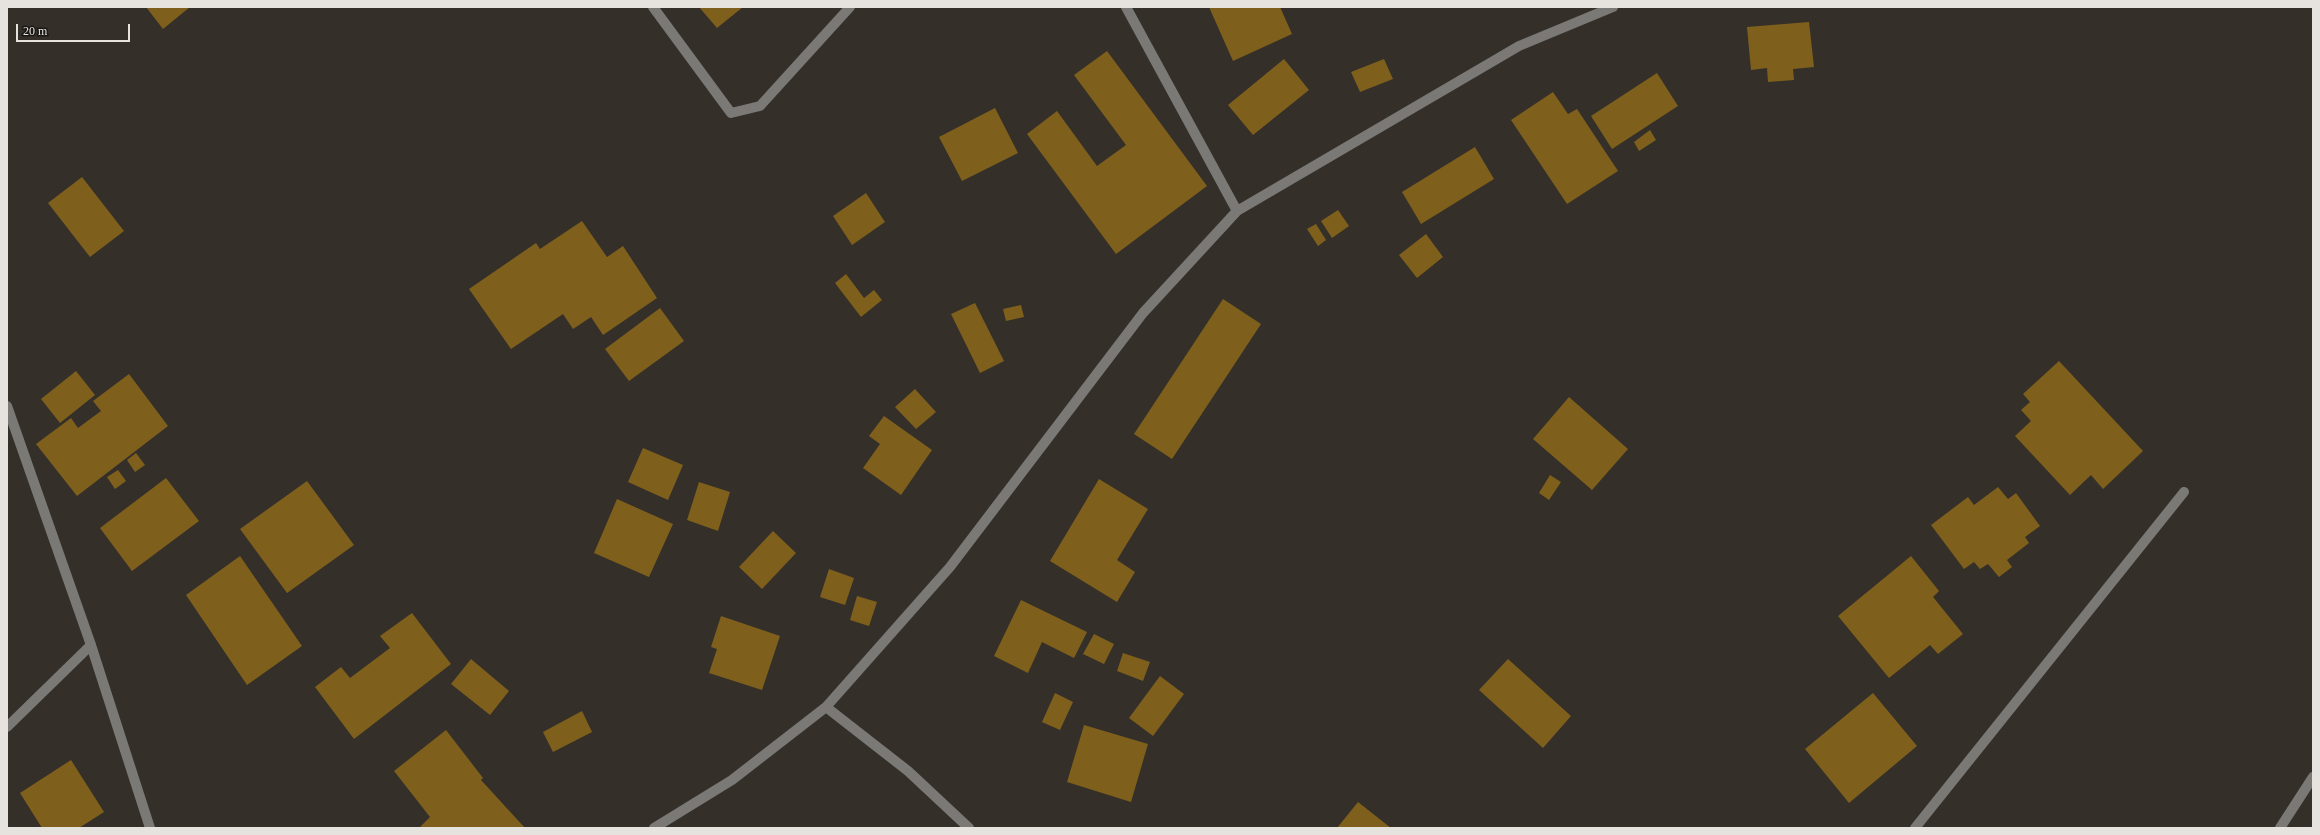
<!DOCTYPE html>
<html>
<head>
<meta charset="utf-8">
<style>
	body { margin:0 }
	#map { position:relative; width:2320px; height:835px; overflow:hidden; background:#343029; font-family:Georgia,serif }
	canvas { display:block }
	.frame { position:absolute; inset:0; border:8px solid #e6e3df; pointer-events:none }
	.scale { position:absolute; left:16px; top:24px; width:114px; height:18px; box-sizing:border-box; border:2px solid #e6e3df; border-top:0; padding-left:5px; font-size:12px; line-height:14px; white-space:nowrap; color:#e6e3df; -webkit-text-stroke:3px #1a1815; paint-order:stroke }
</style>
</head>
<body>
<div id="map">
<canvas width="2320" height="835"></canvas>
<div class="frame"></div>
<div class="scale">20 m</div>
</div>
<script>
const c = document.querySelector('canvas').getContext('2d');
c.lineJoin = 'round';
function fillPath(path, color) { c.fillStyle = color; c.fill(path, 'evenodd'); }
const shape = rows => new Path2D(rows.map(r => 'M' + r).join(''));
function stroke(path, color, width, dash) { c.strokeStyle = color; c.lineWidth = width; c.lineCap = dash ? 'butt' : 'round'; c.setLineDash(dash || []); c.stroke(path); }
fillPath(shape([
	[146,7,190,7,163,29],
	[699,7,743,7,717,28],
	[1209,7,1280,7,1292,34,1233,61],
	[1809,22,1814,67,1793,69,1794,80,1768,82,1767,68,1751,70,1747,27],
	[1107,51,1207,186,1116,254,1027,134,1057,111,1097,166,1126,145,1074,75],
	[1284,59,1309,90,1253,135,1228,105],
	[1384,59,1393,79,1360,92,1351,72],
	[1657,73,1678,106,1612,149,1591,116],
	[1553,92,1568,114,1577,109,1618,171,1567,204,1511,120],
	[995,108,1018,153,962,181,939,137],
	[1650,130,1656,140,1639,151,1634,142],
	[1475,147,1494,179,1421,224,1402,192],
	[82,177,124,231,90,257,48,203],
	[866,193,885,222,852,245,833,216],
	[1338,210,1349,226,1332,238,1321,221],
	[582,221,607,257,623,246,657,298,603,335,591,317,573,329,563,314,511,349,469,289,536,243,540,249],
	[1316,224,1326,240,1318,246,1307,229],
	[1426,234,1443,257,1417,278,1399,255],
	[846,274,864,298,874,290,882,300,861,317,835,283],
	[1223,299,1261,324,1172,459,1134,434],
	[975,303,1004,361,980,373,951,314],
	[1021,305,1024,317,1006,321,1003,309],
	[660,308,684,341,629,381,605,349],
	[2059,361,2143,451,2103,489,2091,475,2070,495,2015,436,2031,421,2021,410,2030,402,2023,394],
	[76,371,95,395,60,423,41,399],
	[129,374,168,426,77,496,36,444,71,418,78,428,101,411,93,401],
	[915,389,936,412,916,429,895,407],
	[1569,397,1628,449,1592,490,1533,439],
	[884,416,932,450,901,495,863,468,880,444,869,436],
	[643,448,683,465,668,500,628,482],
	[136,453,145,465,135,472,127,460],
	[118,470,126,481,115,489,107,477],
	[1550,475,1561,482,1549,500,1539,493],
	[166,478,199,521,132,571,100,528],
	[1099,479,1148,509,1117,560,1135,572,1117,602,1050,561],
	[307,481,354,545,287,593,240,529],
	[699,482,730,492,718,531,687,520],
	[1998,487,2008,499,2016,493,2040,526,2025,537,2029,543,2007,560,2012,567,1999,577,1988,564,1980,569,1974,562,1964,569,1931,525,1968,497,1974,505],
	[617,499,673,524,649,577,594,553],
	[773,531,796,553,762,589,739,567],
	[240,556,302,646,247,685,186,595],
	[1911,556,1939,591,1933,597,1963,634,1938,654,1930,645,1889,678,1838,616],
	[829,569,854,578,845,605,820,597],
	[857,596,877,602,869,626,850,620],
	[1021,600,1087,632,1074,658,1042,642,1028,673,994,656],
	[412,613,451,664,354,739,315,687,341,667,350,678,390,648,380,636],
	[721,616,780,636,762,690,709,673,717,649,711,647],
	[1094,634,1114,644,1104,664,1083,654],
	[1123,653,1150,662,1143,681,1117,671],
	[471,659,509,691,490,715,451,684],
	[1508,659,1571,716,1543,748,1479,690],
	[1160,676,1184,694,1153,736,1129,718],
	[1055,693,1073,702,1060,730,1042,722],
	[1873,693,1917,746,1849,803,1805,749],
	[582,711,592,732,553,752,543,732],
	[1084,725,1148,744,1131,802,1067,782],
	[446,730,483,778,481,780,525,828,419,828,430,817,394,771],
	[71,760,104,812,79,828,42,828,20,793],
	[1358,802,1391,828,1337,828]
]), '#7f5f1c');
stroke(shape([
	[653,7,731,113,760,106,850,7],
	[1126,7,1237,211],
	[7,406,91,645,150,828],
	[826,707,908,771,969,828],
	[7,727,91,645],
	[654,828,732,780,826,707,950,567,1143,313,1237,211,1519,46,1613,7],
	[1915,828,2184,492],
	[2280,828,2313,777]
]), '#7b7976', 10);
</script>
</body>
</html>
